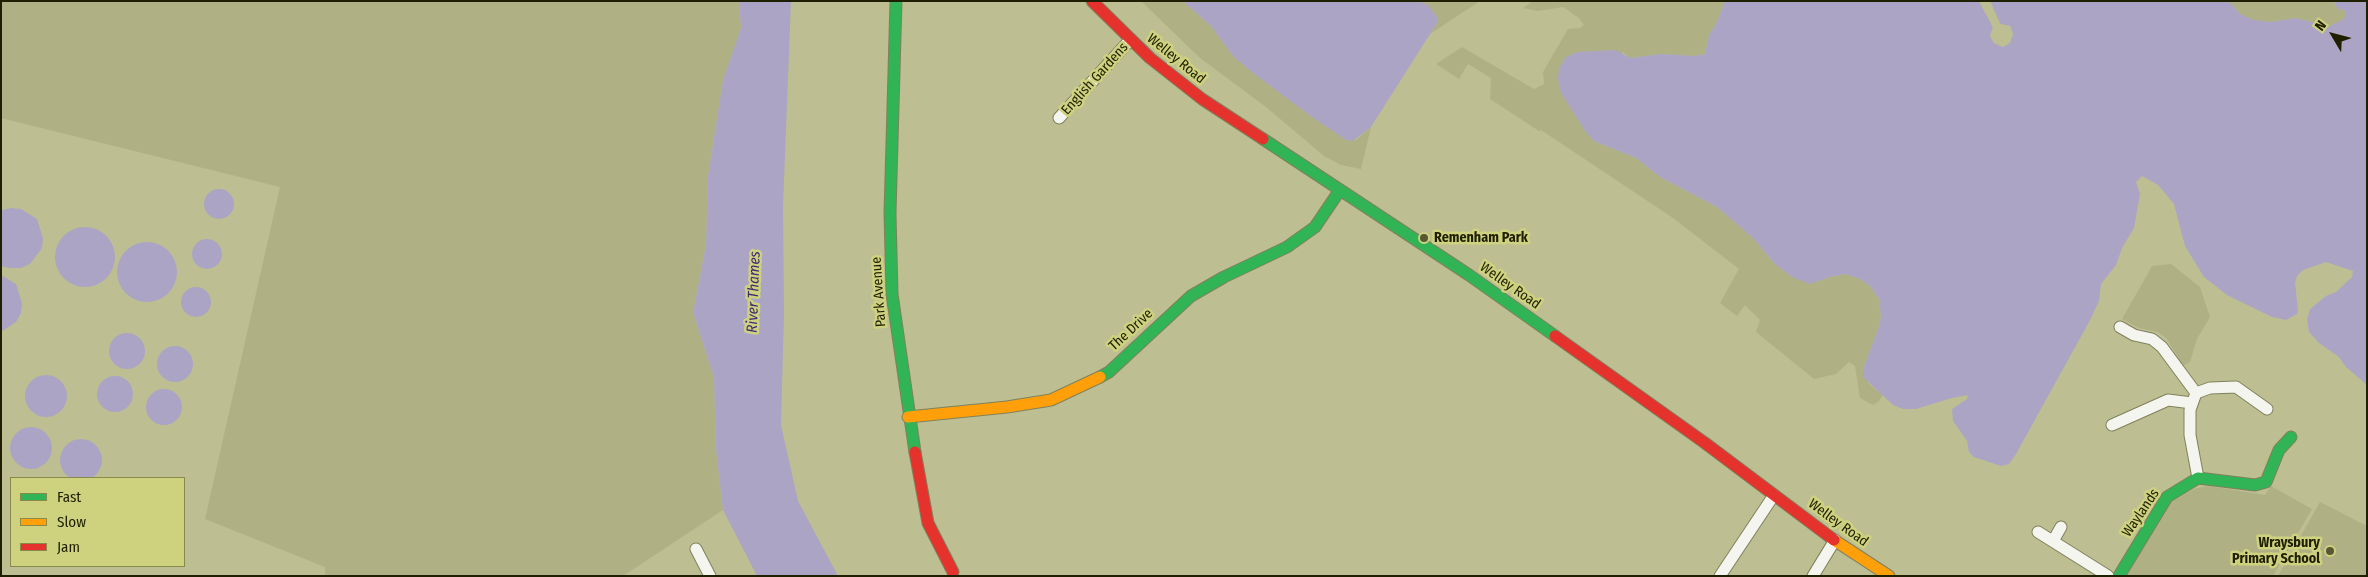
<!DOCTYPE html>
<html>
<head>
<meta charset="utf-8">
<style>
	body { margin:0 }
	#map { position:relative; width:2368px; height:577px; overflow:hidden; background:#bdbf92; font-family:"Fira Sans Condensed",sans-serif }
	canvas { display:block }
	.frame { position:absolute; inset:0; border:2px solid #1e1f00; pointer-events:none }
	.legend { position:absolute; left:10px; top:477px; width:175px; height:90px; box-sizing:border-box; background:#ced27f; border:1px solid #888a4c; margin:0; padding:6px 9px; list-style:none; font-size:15px; color:#1e1f00 }
	.legend li { display:flex; align-items:center; gap:10px; height:25px }
	.legend b { width:25px; border:1px solid #888a4c }
	.north { position:absolute; left:2308px; top:10px; width:50px; height:50px; -webkit-text-stroke:4px #ced27f; paint-order:stroke; rotate:307deg; font-size:14px; font-weight:700; line-height:20px; text-align:center; color:#1e1f00 }
	.north::after { content:''; display:block; margin:auto; width:18px; height:22px; background:#1e1f00; clip-path:polygon(50% 0,100% 100%,50% 72%,0 100%) }
</style>
</head>
<body>
<div id="map">
<canvas width="2368" height="577"></canvas>
<div class="frame"></div>
<ul class="legend">
<li><b style="height:6px;background:#30b455"></b>Fast</li>
<li><b style="height:6px;background:#ff9f0a"></b>Slow</li>
<li><b style="height:6px;background:#e5322d"></b>Jam</li>
</ul>
<div class="north">N</div>
</div>
<script>
const c = document.querySelector('canvas').getContext('2d');
c.lineJoin = 'round';
function fillPath(path, color) { c.fillStyle = color; c.fill(path, 'evenodd'); }
const shape = rows => new Path2D(rows.map(r => 'M' + r).join(''));
function stroke(path, color, width, dash) { c.strokeStyle = color; c.lineWidth = width; c.lineCap = dash ? 'butt' : 'round'; c.setLineDash(dash || []); c.stroke(path); }
function drawText(font, color, halo, rows, align = 'center') {
  c.font = font + ' "Fira Sans Condensed",sans-serif'; c.lineWidth = 5; c.setLineDash([]); c.textBaseline = 'middle'; c.strokeStyle = halo; c.fillStyle = color; for (const [text, x, y, turn = 0] of rows) {
    c.save(); c.translate(x, y); c.rotate((+turn || 0) * Math.PI / 180); c.textAlign = isNaN(turn) ? turn : align; if (halo) c.strokeText(text, 0, 0); c.fillText(text, 0, 0); c.restore();
  }
}
fillPath(shape([
	[1,1,739,1,741,28,723,81,708,176,706,245,693,312,714,378,716,449,723,510,623,576,325,576,325,567,205,519,280,187,1,118],
	[1141,1,1183,1,1211,26,1233,56,1312,117,1356,140,1371,127,1361,169,1341,165,1324,156,1266,107,1200,58],
	[1419,1,1480,1,1430,34,1437,23,1428,5],
	[1533,1,1725,1,1717,22,1709,35,1705,54,1694,56,1661,54,1630,58,1623,52,1594,141,1636,158,1660,177,1717,207,1754,239,1775,264,1810,284,1830,277,1845,274,1860,279,1870,286,1879,299,1881,317,1879,327,1863,369,1869,384,1883,395,1879,401,1873,405,1860,398,1855,366,1849,362,1836,374,1814,379,1756,332,1760,320,1745,305,1737,316,1720,303,1739,269,1673,218,1541,130,1539,131,1490,99,1491,78,1468,64,1459,79,1436,64,1462,47,1534,89,1544,84,1543,72,1568,29,1580,28,1584,25,1579,18,1563,7,1538,11,1523,8],
	[2229,1,2333,1,2334,4,2344,9,2346,16,2342,20,2327,28,2316,23,2295,18,2271,22,2254,21,2240,14],
	[2171,264,2200,287,2210,317,2197,339,2190,362,2183,366,2167,339,2158,332,2139,328,2122,319,2152,266],
	[2208,486,2265,495,2271,486,2312,509,2273,576,2126,576,2172,502,2194,489],
	[2320,502,2367,526,2367,576,2278,576]
]), '#afb185');
fillPath(shape([
	[739,1,791,1,783,206,784,313,781,425,798,501,838,576,757,576,723,510,716,449,714,378,693,312,706,245,708,176,723,80,741,28],
	[1183,1,1419,1,1428,5,1437,17,1437,23,1371,127,1353,141,1346,140,1312,117,1253,73,1233,56,1211,26],
	[1725,1,1979,1,1993,27,1990,36,1994,43,2003,47,2010,42,2013,34,2010,26,2000,24,1990,1,2229,1,2240,14,2254,20,2271,22,2295,18,2316,23,2326,28,2342,20,2346,16,2344,10,2338,9,2333,1,2367,1,2367,385,2346,367,2339,357,2319,343,2309,332,2307,319,2310,309,2326,296,2336,292,2352,277,2353,271,2326,262,2303,270,2297,276,2295,283,2298,310,2297,314,2286,320,2272,317,2227,295,2204,277,2185,246,2174,204,2158,185,2142,176,2136,182,2140,194,2134,228,2122,248,2116,265,2101,284,2099,301,2089,322,2016,454,2009,464,2001,466,1974,457,1969,452,1967,441,1953,421,1952,409,1967,399,1968,395,1952,398,1916,409,1903,409,1893,405,1863,377,1863,369,1879,327,1881,317,1879,299,1870,286,1860,279,1845,274,1830,277,1810,284,1792,277,1775,264,1754,239,1717,207,1660,177,1636,158,1594,141,1586,132,1561,93,1558,79,1559,69,1566,57,1578,52,1615,50,1631,58,1661,54,1694,56,1705,54,1709,35,1717,22],
	'204 204a15 15 0 1 1 30 0a15 15 0 1 1-30 0Z',
	[11,208,21,209,37,219,43,238,42,248,30,264,21,268,10,268,1,266,1,210],
	'55 257a30 30 0 1 1 60 0a30 30 0 1 1-60 0Z',
	'192 254a15 15 0 1 1 30 0a15 15 0 1 1-30 0Z',
	'117 272a30 30 0 1 1 60 0a30 30 0 1 1-60 0Z',
	[1,275,16,284,22,303,21,313,16,322,1,332],
	'181 302a15 15 0 1 1 30 0a15 15 0 1 1-30 0Z',
	'109 351a18 18 0 1 1 36 0a18 18 0 1 1-36 0Z',
	'157 364a18 18 0 1 1 36 0a18 18 0 1 1-36 0Z',
	'25 396a21 21 0 1 1 42 0a21 21 0 1 1-42 0Z',
	'97 394a18 18 0 1 1 36 0a18 18 0 1 1-36 0Z',
	'146 407a18 18 0 1 1 36 0a18 18 0 1 1-36 0Z',
	'10 448a21 21 0 1 1 42 0a21 21 0 1 1-42 0Z',
	'60 460a21 21 0 1 1 42 0a21 21 0 1 1-42 0Z'
]), '#aba4c4');
fillPath(shape([
	[1979,1,1982,1,1995,26,1993,35,1996,41,2002,44,2008,41,2010,34,2008,28,1998,25,1987,1,1990,1,2000,24,2010,26,2013,34,2010,43,2003,47,1994,43,1990,36,1993,27]
]), '#bdbf92');
const street = shape([
	[1059,118,1130,40],
	[2120,327,2134,335,2152,339,2162,347,2196,393,2190,410,2190,435,2198,478],
	[2196,393,2210,388,2236,387,2267,409],
	[2112,425,2168,400,2192,403],
	[2038,532,2108,576],
	[2053,541,2061,527],
	[696,549,710,576],
	[1720,576,1774,495],
	[1813,576,1835,540]
]);
const fast = shape([
	[896,1,890,213,892,294,915,452],
	[1263,139,1469,275,1555,336],
	[1100,377,1109,372,1191,296,1224,277,1287,247,1315,227,1340,190],
	[2119,576,2167,497,2198,478,2255,485,2266,482,2279,450,2291,437]
]);
const slow = shape([
	[908,417,1007,407,1051,400,1100,377],
	[1834,540,1889,576]
]);
const jam = shape([
	[1092,1,1150,58,1202,99,1263,139],
	[1555,336,1705,443,1834,540],
	[915,452,928,523,953,572]
]);
stroke(street, '#80815c', 13);
stroke(fast, '#80815c', 13);
stroke(slow, '#80815c', 13);
stroke(jam, '#80815c', 13);
stroke(street, '#f5f5ef', 11);
stroke(fast, '#30b455', 11);
stroke(slow, '#ff9f0a', 11);
stroke(jam, '#e5322d', 11);
for (const [x, y, r, color] of [
	[1424,238,5,"#565733"],
	[2330,551,5,"#565733"]
]) { const dot = new Path2D(); dot.arc(x, y, r, 0, 2 * Math.PI); c.fillStyle = color; c.fill(dot); stroke(dot, '#ced27f', 2); }
drawText('14px', '#1e1f00', '#ced27f', [
	["Welley Road",1176,59,39],
	["English Gardens",1095,79,-48],
	["Welley Road",1510,286,35],
	["Park Avenue",879,292,-94],
	["The Drive",1131,330,-43],
	["Waylands",2141,513,-56],
	["Welley Road",1838,523,36]
]);
drawText('bold 14px', '#1e1f00', '#ced27f', [
	["Remenham Park",1434,238],
	["Wraysbury",2320,543,"right"],
	["Primary School",2320,559,"right"]
], 'left');
drawText('italic 15px', '#3c2974', '#ced27f', [
	["River Thames",754,292,-88]
]);
</script>
</body>
</html>
